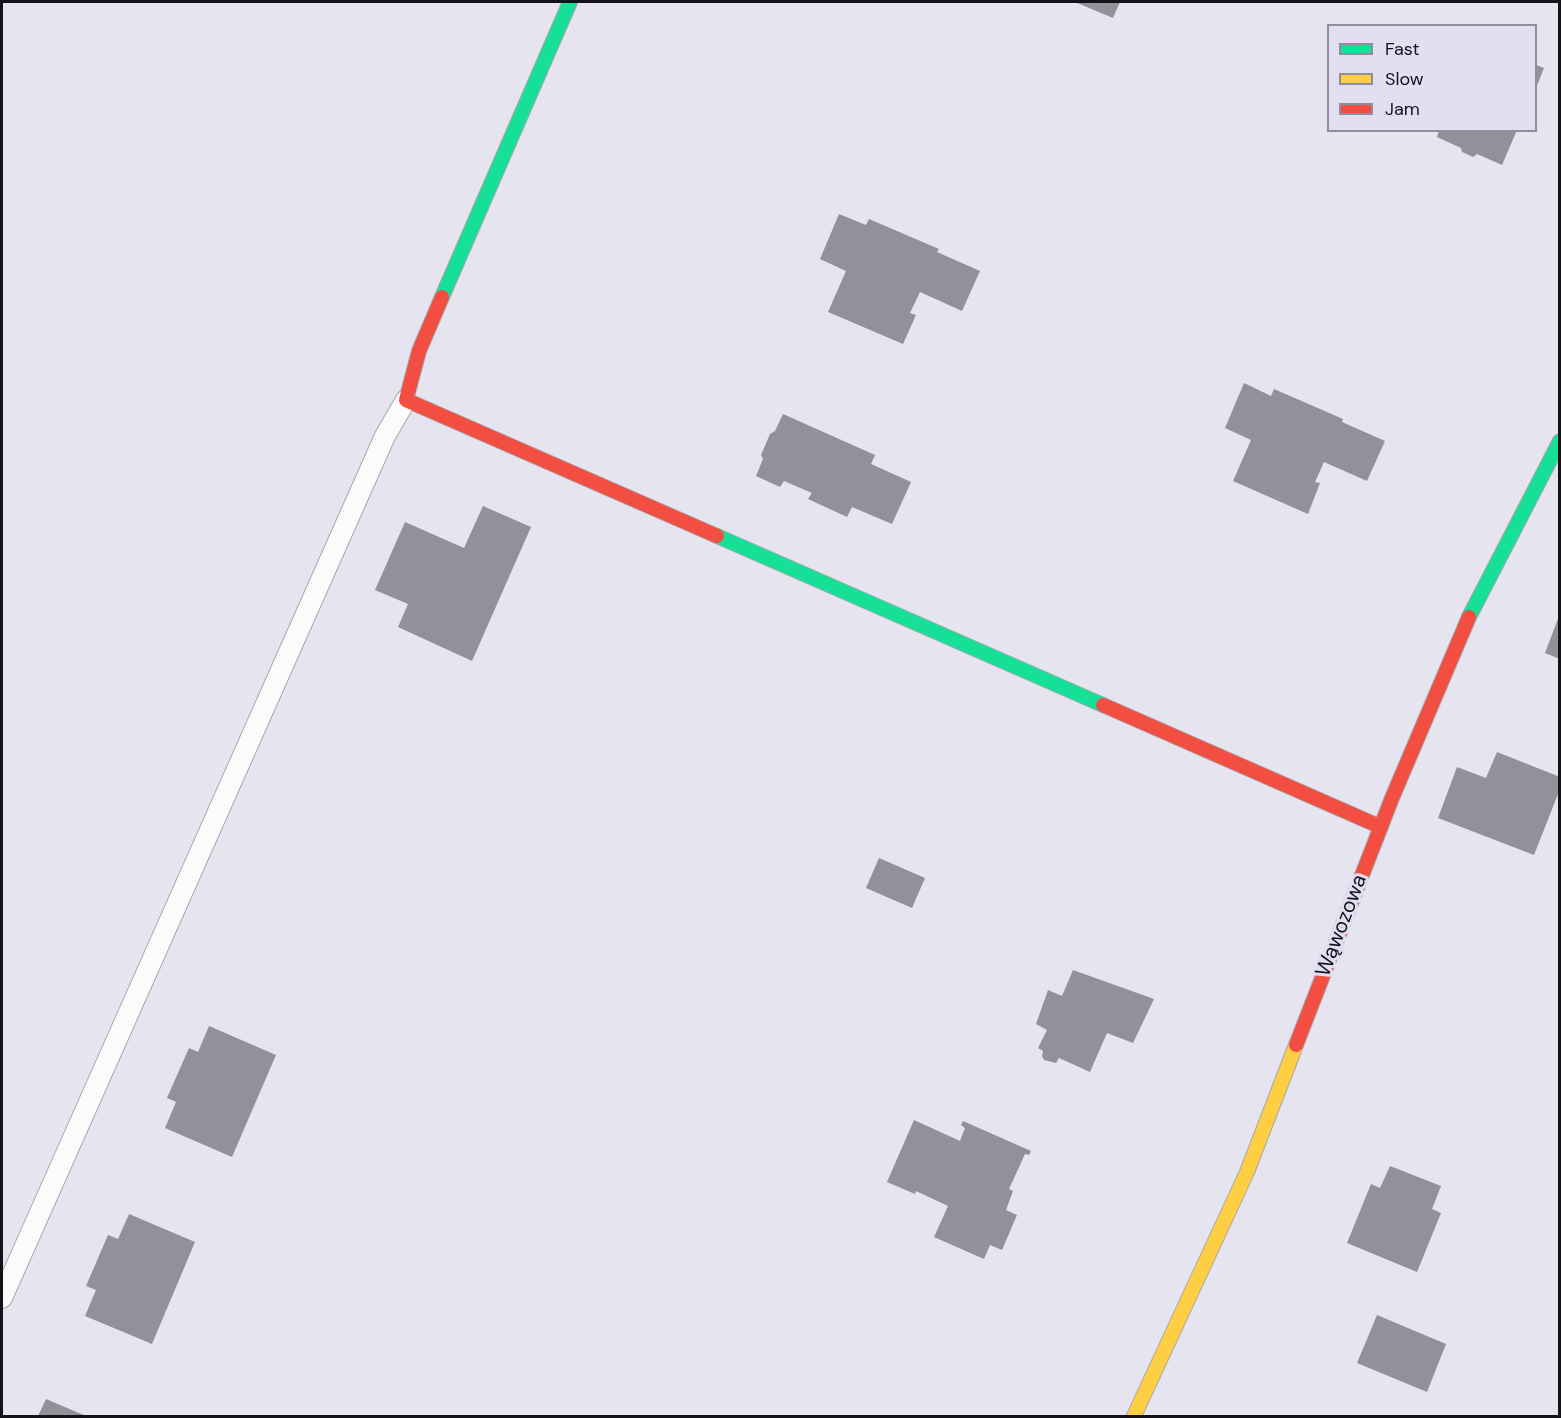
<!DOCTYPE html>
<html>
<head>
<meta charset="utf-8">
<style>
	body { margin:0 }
	#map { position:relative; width:1561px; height:1418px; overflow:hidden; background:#e6e4ee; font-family:"DM Sans",sans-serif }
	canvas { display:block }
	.frame { position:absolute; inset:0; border:3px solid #141219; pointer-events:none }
	.legend { position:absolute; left:1327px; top:24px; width:210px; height:108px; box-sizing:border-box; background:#e3dff3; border:2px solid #908d9c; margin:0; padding:8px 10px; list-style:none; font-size:18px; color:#141219 }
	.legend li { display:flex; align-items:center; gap:12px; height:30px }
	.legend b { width:30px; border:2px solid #908d9c }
</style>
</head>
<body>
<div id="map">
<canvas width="1561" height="1418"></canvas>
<div class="frame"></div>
<ul class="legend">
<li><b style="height:8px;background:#16e098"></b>Fast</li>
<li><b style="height:8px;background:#ffcf43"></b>Slow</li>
<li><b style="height:8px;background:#f24e42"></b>Jam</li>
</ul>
</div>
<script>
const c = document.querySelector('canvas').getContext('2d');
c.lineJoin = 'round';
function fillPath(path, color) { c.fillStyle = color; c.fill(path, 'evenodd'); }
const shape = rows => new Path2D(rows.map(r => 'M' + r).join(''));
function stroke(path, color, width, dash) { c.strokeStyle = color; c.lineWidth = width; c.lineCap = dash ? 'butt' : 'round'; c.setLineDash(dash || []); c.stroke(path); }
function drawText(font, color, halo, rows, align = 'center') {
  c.font = font + ' "DM Sans",sans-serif'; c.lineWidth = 6; c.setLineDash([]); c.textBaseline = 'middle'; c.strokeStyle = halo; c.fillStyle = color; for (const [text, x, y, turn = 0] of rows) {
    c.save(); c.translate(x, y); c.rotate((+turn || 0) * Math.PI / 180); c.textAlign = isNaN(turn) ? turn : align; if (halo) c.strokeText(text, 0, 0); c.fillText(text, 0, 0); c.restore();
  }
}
fillPath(shape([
	[1075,2,1120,2,1113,18],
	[1536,65,1544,68,1536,88],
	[1439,130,1517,130,1502,165,1477,154,1473,157,1462,152,1461,148,1437,137],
	[839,214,866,225,869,219,939,249,937,252,980,271,962,311,920,292,910,313,916,315,903,344,828,312,846,271,820,259],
	[1244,383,1271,396,1274,389,1343,419,1342,422,1385,441,1367,481,1324,462,1315,482,1320,483,1308,514,1233,481,1251,440,1225,428],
	[783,414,875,455,871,464,911,482,892,524,852,507,847,517,808,499,812,493,784,481,780,487,756,476,763,459,761,455,770,434,775,431],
	[483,506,531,527,472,661,398,627,408,604,375,590,405,522,464,548],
	[1559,616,1560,616,1560,659,1545,653],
	[1497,752,1560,777,1560,789,1534,855,1438,818,1457,767,1486,778],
	[879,858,925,878,912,908,866,888],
	[1073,970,1154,999,1133,1043,1107,1033,1090,1072,1059,1058,1056,1063,1044,1060,1042,1056,1043,1051,1038,1048,1047,1030,1036,1024,1048,990,1062,996],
	[209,1026,276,1055,232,1157,165,1128,176,1102,167,1098,189,1048,198,1052],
	[914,1120,960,1141,965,1128,961,1125,963,1121,1031,1151,1029,1155,1025,1154,1009,1189,1013,1191,1006,1210,1017,1215,1002,1250,990,1245,984,1259,934,1237,948,1206,916,1191,915,1194,887,1182],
	[1390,1166,1441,1186,1432,1209,1441,1213,1417,1272,1347,1243,1371,1184,1380,1188],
	[129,1214,195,1242,152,1344,85,1316,96,1290,86,1286,108,1235,118,1239],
	[1377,1315,1446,1344,1427,1392,1357,1363],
	[46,1399,86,1416,38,1416]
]), '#929098');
const lane = shape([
	[2,1298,385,436,406,400]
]);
const fast = shape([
	[442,297,570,2],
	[717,536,1103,705],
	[1469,617,1560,441]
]);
const slow = shape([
	[1134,1416,1247,1172,1296,1045]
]);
const jam = shape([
	[442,297,419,351,406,400,717,536],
	[1103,705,1381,827],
	[1296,1045,1392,798,1469,617]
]);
stroke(lane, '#a8a6ae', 22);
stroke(fast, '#a8a6ae', 16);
stroke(slow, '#a8a6ae', 16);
stroke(jam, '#a8a6ae', 16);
stroke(lane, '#fbfbfc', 20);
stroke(fast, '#16e098', 14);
stroke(slow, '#ffcf43', 14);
stroke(jam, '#f24e42', 14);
drawText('21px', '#141219', '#e3dff3', [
	["Wąwozowa",1342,926,-69]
]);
</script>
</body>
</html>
